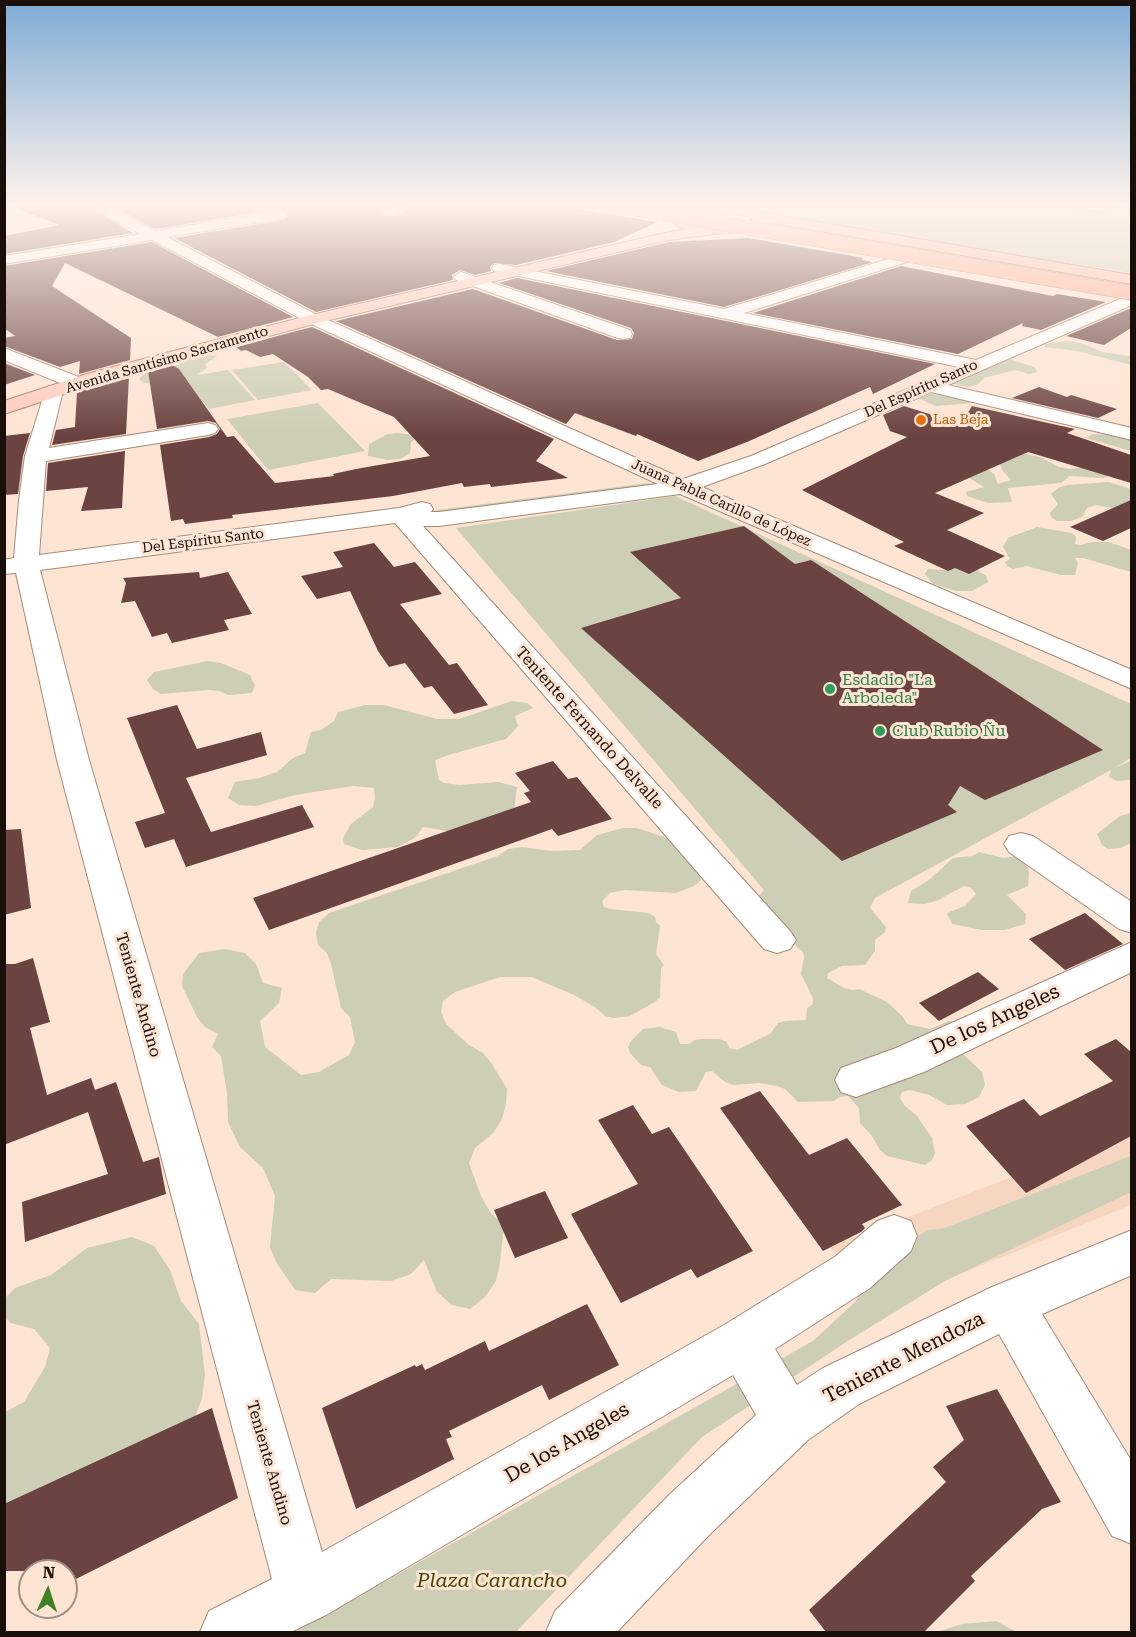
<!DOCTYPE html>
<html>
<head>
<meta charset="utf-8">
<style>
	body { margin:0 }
	#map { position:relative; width:1136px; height:1637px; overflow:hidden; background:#fee4d3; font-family:"Roboto Serif",serif }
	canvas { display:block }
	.frame { position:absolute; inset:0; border:6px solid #1a0f08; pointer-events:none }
	.north { position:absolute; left:18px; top:1559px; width:60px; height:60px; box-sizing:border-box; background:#fee4d3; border:2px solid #a38f82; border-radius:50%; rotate:3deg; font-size:16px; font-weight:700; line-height:24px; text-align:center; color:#1a0f08 }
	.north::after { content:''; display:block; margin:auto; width:21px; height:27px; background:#3e8225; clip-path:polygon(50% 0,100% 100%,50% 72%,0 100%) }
</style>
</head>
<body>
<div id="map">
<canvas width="1136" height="1637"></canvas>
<div class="frame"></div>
<div class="north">N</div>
</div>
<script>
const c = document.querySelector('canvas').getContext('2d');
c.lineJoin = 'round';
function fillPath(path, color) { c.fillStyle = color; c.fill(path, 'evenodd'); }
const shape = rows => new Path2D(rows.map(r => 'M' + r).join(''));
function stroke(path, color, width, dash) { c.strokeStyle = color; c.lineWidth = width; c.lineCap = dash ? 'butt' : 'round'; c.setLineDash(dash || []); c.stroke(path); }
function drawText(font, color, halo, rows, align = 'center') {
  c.font = font + ' "Roboto Serif",serif'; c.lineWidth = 6; c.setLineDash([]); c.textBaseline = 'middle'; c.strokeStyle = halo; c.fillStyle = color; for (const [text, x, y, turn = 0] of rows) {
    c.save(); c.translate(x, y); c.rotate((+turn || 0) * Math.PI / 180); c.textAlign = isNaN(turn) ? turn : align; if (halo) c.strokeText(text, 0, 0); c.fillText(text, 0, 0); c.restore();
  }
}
fillPath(shape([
	[1131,1131,1131,1205,876,1308,830,1247]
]), '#f6d6c1');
fillPath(shape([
	[726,206,1131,206,1131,273,801,221,753,209],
	[1066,341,1081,343,1102,352,1131,356,1131,365,1077,351,1044,347,1045,344],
	[207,355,217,356,205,364,207,368,197,375,228,370,255,400,209,409,186,381,154,384,144,383,139,379,146,372,178,365,185,359],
	[1009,359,1034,367,1038,372,1029,374,1015,370,984,378,977,385,968,387,954,384,954,378,998,361],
	[284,362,312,390,258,400,232,370],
	[930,394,969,397,974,403,936,406,920,399,921,396],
	[318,403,365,451,268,470,227,419],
	[397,433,415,435,416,437,411,443,410,453,400,459,388,460,368,456,369,444,388,434],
	[1093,434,1114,435,1131,440,1131,451,1086,438],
	[1020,453,1040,457,1059,467,1070,469,1093,466,1110,475,1104,478,1070,476,1061,483,1008,488,1012,502,988,503,967,496,966,492,984,487,958,471,982,465,994,474,998,484,1011,480,1003,471,997,459],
	[1109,482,1131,489,1131,515,1122,510,1096,505,1087,508,1082,517,1071,521,1057,521,1051,517,1050,513,1058,504,1051,494,1058,488,1067,485],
	[648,483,653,485,432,515,430,511],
	[675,496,1131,704,1131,758,1114,768,1131,761,1131,780,1117,781,1109,777,1111,770,875,898,870,908,886,927,885,932,875,940,875,951,865,965,842,966,828,973,827,978,844,988,852,990,859,989,887,1002,903,1017,907,1024,930,1029,949,1021,962,1022,964,1055,982,1072,985,1085,979,1097,965,1104,947,1105,929,1095,910,1090,902,1092,900,1098,904,1105,917,1116,932,1138,935,1153,932,1160,925,1165,887,1156,880,1150,872,1136,860,1123,859,1108,848,1096,840,1097,834,1101,798,1102,785,1089,777,1086,759,1083,734,1085,725,1082,712,1071,706,1072,696,1091,679,1092,662,1085,650,1067,641,1065,630,1053,628,1047,631,1041,643,1029,660,1027,676,1032,680,1044,689,1044,695,1040,702,1039,719,1039,727,1042,729,1048,737,1050,770,1034,778,1023,785,1021,806,1020,807,1008,813,1004,813,998,801,974,804,957,803,952,790,941,758,897,764,890,456,528],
	[1037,527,1072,533,1076,537,1075,544,1081,545,1092,542,1109,542,1131,550,1131,572,1083,558,1075,558,1078,563,1075,575,1061,575,1026,566,1013,569,1007,566,1005,562,1010,559,1003,547,1008,538],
	[957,566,976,569,986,576,988,582,972,591,956,591,933,584,925,574,928,569,944,570],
	[208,661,221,663,250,675,255,686,252,693,228,695,219,691,209,690,161,694,153,689,147,680,154,672],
	[512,701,527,703,533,708,515,716,518,726,506,739,448,755,435,760,439,780,444,783,460,785,498,782,517,787,514,810,448,831,423,827,416,837,398,847,362,850,344,844,343,838,351,824,373,807,375,798,374,788,353,786,295,795,256,806,239,805,228,798,235,782,259,778,277,772,293,758,305,753,311,732,321,730,334,721,338,712,365,705,384,705,437,719,459,719],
	[1131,813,1131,843,1121,848,1108,849,1102,845,1097,834,1120,816],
	[623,828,637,828,664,837,675,843,699,870,701,880,694,886,676,893,624,890,610,893,602,901,604,907,610,909,648,913,655,917,656,922,660,926,656,954,664,965,661,968,660,997,655,1002,630,1016,614,1018,605,1016,595,1007,574,995,532,977,500,977,455,992,443,1001,441,1012,446,1024,469,1045,483,1053,492,1064,507,1089,506,1104,502,1119,493,1133,475,1148,469,1163,481,1196,490,1212,504,1225,500,1263,496,1281,485,1297,470,1309,452,1305,437,1292,424,1260,411,1274,391,1281,331,1279,315,1293,295,1290,276,1262,270,1247,275,1196,263,1168,240,1147,228,1122,227,1093,221,1056,212,1047,218,1034,205,1027,197,1017,182,986,183,974,199,953,225,949,245,953,256,964,263,983,282,988,279,1003,260,1021,265,1047,301,1075,319,1072,349,1055,355,1042,350,1017,341,1008,331,964,327,953,318,945,316,933,319,922,329,913,498,856,508,849,522,847,551,851,580,850,597,835],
	[979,852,1003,858,1024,855,1029,873,1028,886,1007,895,1026,914,1025,924,1004,930,982,930,952,924,947,913,965,906,976,894,970,887,964,886,938,900,925,904,908,903,911,891,929,880,953,858,972,856],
	[1131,1156,1131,1192,945,1281,851,1339,702,1437,516,1632,295,1632,813,1341,856,1301,878,1260,928,1230,942,1229],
	[132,1237,154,1246,170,1270,181,1301,199,1324,205,1375,202,1398,194,1420,5,1513,5,1412,24,1402,45,1367,50,1348,34,1329,11,1323,5,1318,5,1298,15,1288,51,1275,87,1248],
	[996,1621,1017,1632,937,1632,962,1624]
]), '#ccceb5');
fillPath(shape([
	[1060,206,1070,206,1111,214,1109,215,1060,206]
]), '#7ea0bc');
fillPath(shape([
	[18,206,89,206,133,233,4,254,4,236,60,225,17,209],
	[112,206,385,206,383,212,386,216,397,216,412,206,557,206,658,222,614,242,516,265,494,263,490,267,491,271,475,275,460,270,452,275,453,280,316,312,174,238,284,220,288,216,284,210,279,209,155,229],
	[748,238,864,258,861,260,873,262,724,307,546,271,669,242],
	[152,242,293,317,218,337,65,263,52,286,131,338,130,360,79,374,80,361,60,367,4,346,4,338,15,336,4,328,4,266],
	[901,266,1053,296,1057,294,1106,302,1041,330,1022,326,1023,323,958,354,753,313],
	[517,278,935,364,873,394,870,387,747,442,698,461,637,434,636,436,575,413,566,424,336,321,473,289,617,340,632,339,634,333,631,328,499,283],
	[1131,308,1131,328,1104,345,1066,336],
	[312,327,554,439,536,461,568,478,491,487,490,484,464,487,462,483,393,496,232,515,233,518,185,524,183,519,171,521,160,445,209,437,217,434,220,429,216,423,208,421,157,429,148,371,172,365,179,369,227,437,234,436,275,483,334,476,333,474,356,469,430,456,394,417,328,389,321,390,308,377,273,354,260,357,246,350,241,351,236,347],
	[4,363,35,375,4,385],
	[129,376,126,434,52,445,56,430,75,427,77,392],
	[1039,387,1067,397,1071,395,1117,409,1098,418,1012,398],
	[904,406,961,424,972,406,1075,429,1067,433,1131,455,1131,483,1028,452,935,493,984,513,947,530,1005,556,969,574,955,568,948,571,894,546,904,542,802,490,907,437,890,431,883,415],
	[30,433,23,456,18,494,4,495,4,436],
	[125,451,122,508,81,511,88,487,46,491,48,463],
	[1131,500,1131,528,1103,541,1070,527],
	[744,526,795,564,811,560,1103,750,985,800,960,786,948,805,957,812,842,861,581,628,681,598,630,552],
	[374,543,394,567,415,562,442,594,400,604,449,665,457,663,488,705,454,714,432,686,424,688,405,663,389,667,378,651,350,591,317,599,301,576,343,567,333,552],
	[199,572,200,578,228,572,252,614,224,620,229,630,172,643,167,633,152,637,135,601,121,603,126,583,123,578],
	[177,705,197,749,261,732,267,755,186,778,211,832,302,805,314,827,186,867,174,839,145,848,135,822,165,813,127,718],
	[553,761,568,779,577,777,612,819,558,836,552,829,269,930,253,898,531,802,524,793,530,791,515,773],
	[21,829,31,908,4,915,4,830],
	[1085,913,1123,944,1065,970,1029,939],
	[33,958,50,1022,30,1028,47,1095,91,1078,95,1090,116,1082,143,1162,159,1157,166,1194,25,1242,22,1202,108,1174,88,1112,4,1145,4,964,15,964],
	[978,972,999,989,939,1021,919,1003],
	[1116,1039,1131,1052,1131,1136,1026,1193,966,1126,1024,1099,1040,1116,1113,1081,1084,1054],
	[760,1091,809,1155,847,1138,902,1205,862,1224,865,1228,861,1232,823,1251,720,1108],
	[633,1105,652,1134,669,1127,753,1251,697,1278,691,1269,621,1303,571,1214,638,1184,598,1120],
	[545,1191,568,1238,515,1258,494,1210],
	[587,1304,619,1365,549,1400,542,1385,449,1431,452,1437,446,1439,454,1459,356,1509,322,1408,415,1365,416,1367,422,1364,425,1370,485,1341,489,1351],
	[997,1389,1061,1502,1042,1509,971,1576,975,1581,924,1632,826,1632,809,1610,946,1482,933,1467,964,1440,946,1406],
	[212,1408,238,1498,66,1584,66,1571,4,1571,4,1504]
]), '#6b4340');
const minor = shape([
	[91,206,107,206,155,231,279,211,284,212,286,215,284,218,279,219,167,237,319,316,683,479,751,456,959,367,499,272,494,271,492,268,494,265,499,264,724,309,905,254,910,255,912,258,910,261,744,313,976,360,1132,294,1132,305,948,385,1132,428,1132,440,931,392,765,464,702,487,1132,670,1132,689,680,494,439,526,423,526,790,931,796,940,790,949,777,953,764,949,395,523,40,570,89,760,322,1552,724,1325,836,1256,877,1221,894,1215,911,1221,917,1236,911,1251,870,1288,775,1349,797,1385,823,1368,992,1287,1132,1230,1132,1275,1042,1314,1132,1462,1132,1544,1112,1536,999,1334,859,1404,808,1440,710,1534,617,1632,546,1632,555,1611,670,1494,756,1415,733,1375,326,1615,291,1632,200,1632,209,1611,272,1579,57,760,16,573,4,574,4,560,14,558,19,500,25,456,45,391,47,387,54,385,61,387,63,391,49,448,208,423,215,425,218,429,215,433,208,435,46,461,39,555,399,508,422,502,430,504,433,509,431,512,439,512,658,484,307,322,152,240,4,264,4,256,140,234,91,206],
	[392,206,410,206,396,214,386,214,385,211,386,208,392,206],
	[461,272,630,330,632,334,630,338,624,339,618,338,456,280,453,277,461,272],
	[4,348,84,379,86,383,84,387,70,387,4,360,4,348],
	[1021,833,1033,836,1132,902,1132,933,1119,929,1009,852,1004,844,1009,836,1021,833],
	[1132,942,1132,972,924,1072,856,1097,841,1092,835,1080,841,1068,896,1048,1132,942]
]);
const primary = shape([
	[716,226,723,230,721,233,669,240,317,323,104,381,4,414,4,401,90,373,307,316,669,232,716,226]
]);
const trunk = shape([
	[697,206,751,209,759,212,1132,275,1132,284,767,222,765,225,747,232,716,234,680,228,669,219,674,211,697,206],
	[711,212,748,216,753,220,744,224,716,226,689,222,683,218,711,212]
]);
stroke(minor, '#a78a76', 2);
stroke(primary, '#ad7462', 2);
stroke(trunk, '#ad7462', 2);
fillPath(minor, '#fff');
fillPath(primary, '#fdccbe');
fillPath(trunk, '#fcbba8');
const motorwayBridge = shape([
	[620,206,1132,293]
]);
stroke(motorwayBridge, '#ad7462', 15, []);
stroke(motorwayBridge, '#fcaa92', 14);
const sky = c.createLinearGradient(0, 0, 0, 435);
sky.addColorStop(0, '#7dacd6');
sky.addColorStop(0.47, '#fff3eb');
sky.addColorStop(1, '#fff3eb00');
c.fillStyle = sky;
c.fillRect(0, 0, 1136, 435);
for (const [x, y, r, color] of [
	[921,420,6,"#e8710a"],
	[830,689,6,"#2e9e5b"],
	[880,731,6,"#2e9e5b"]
]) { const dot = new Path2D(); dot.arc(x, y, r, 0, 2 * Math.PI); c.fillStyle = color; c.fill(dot); stroke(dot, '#fee4d3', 2); }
drawText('14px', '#1a0f08', '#fee4d3', [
	["Avenida Santísimo Sacramento",167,360,-16],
	["Del Espíritu Santo",921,389,-24],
	["Juana Pabla Carillo de López",721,503,24],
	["Del Espíritu Santo",203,541,-7]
]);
drawText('14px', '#c56008', '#fee4d3', [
	["Las Beja",933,420]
], 'left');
drawText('16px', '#27864d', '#fee4d3', [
	["Esdadio \"La",842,680],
	["Arboleda\"",842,698],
	["Club Rubio Ñu",892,731]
], 'left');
drawText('16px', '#1a0f08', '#fee4d3', [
	["Teniente Fernando Delvalle",589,728,48],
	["Teniente Andino",138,995,74],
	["Teniente Andino",269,1463,74]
]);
drawText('20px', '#1a0f08', '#fee4d3', [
	["De los Angeles",995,1020,-25],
	["Teniente Mendoza",904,1358,-27],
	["De los Angeles",567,1443,-30]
]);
drawText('italic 20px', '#454800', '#fee4d3', [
	["Plaza Carancho",492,1581]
]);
</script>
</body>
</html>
